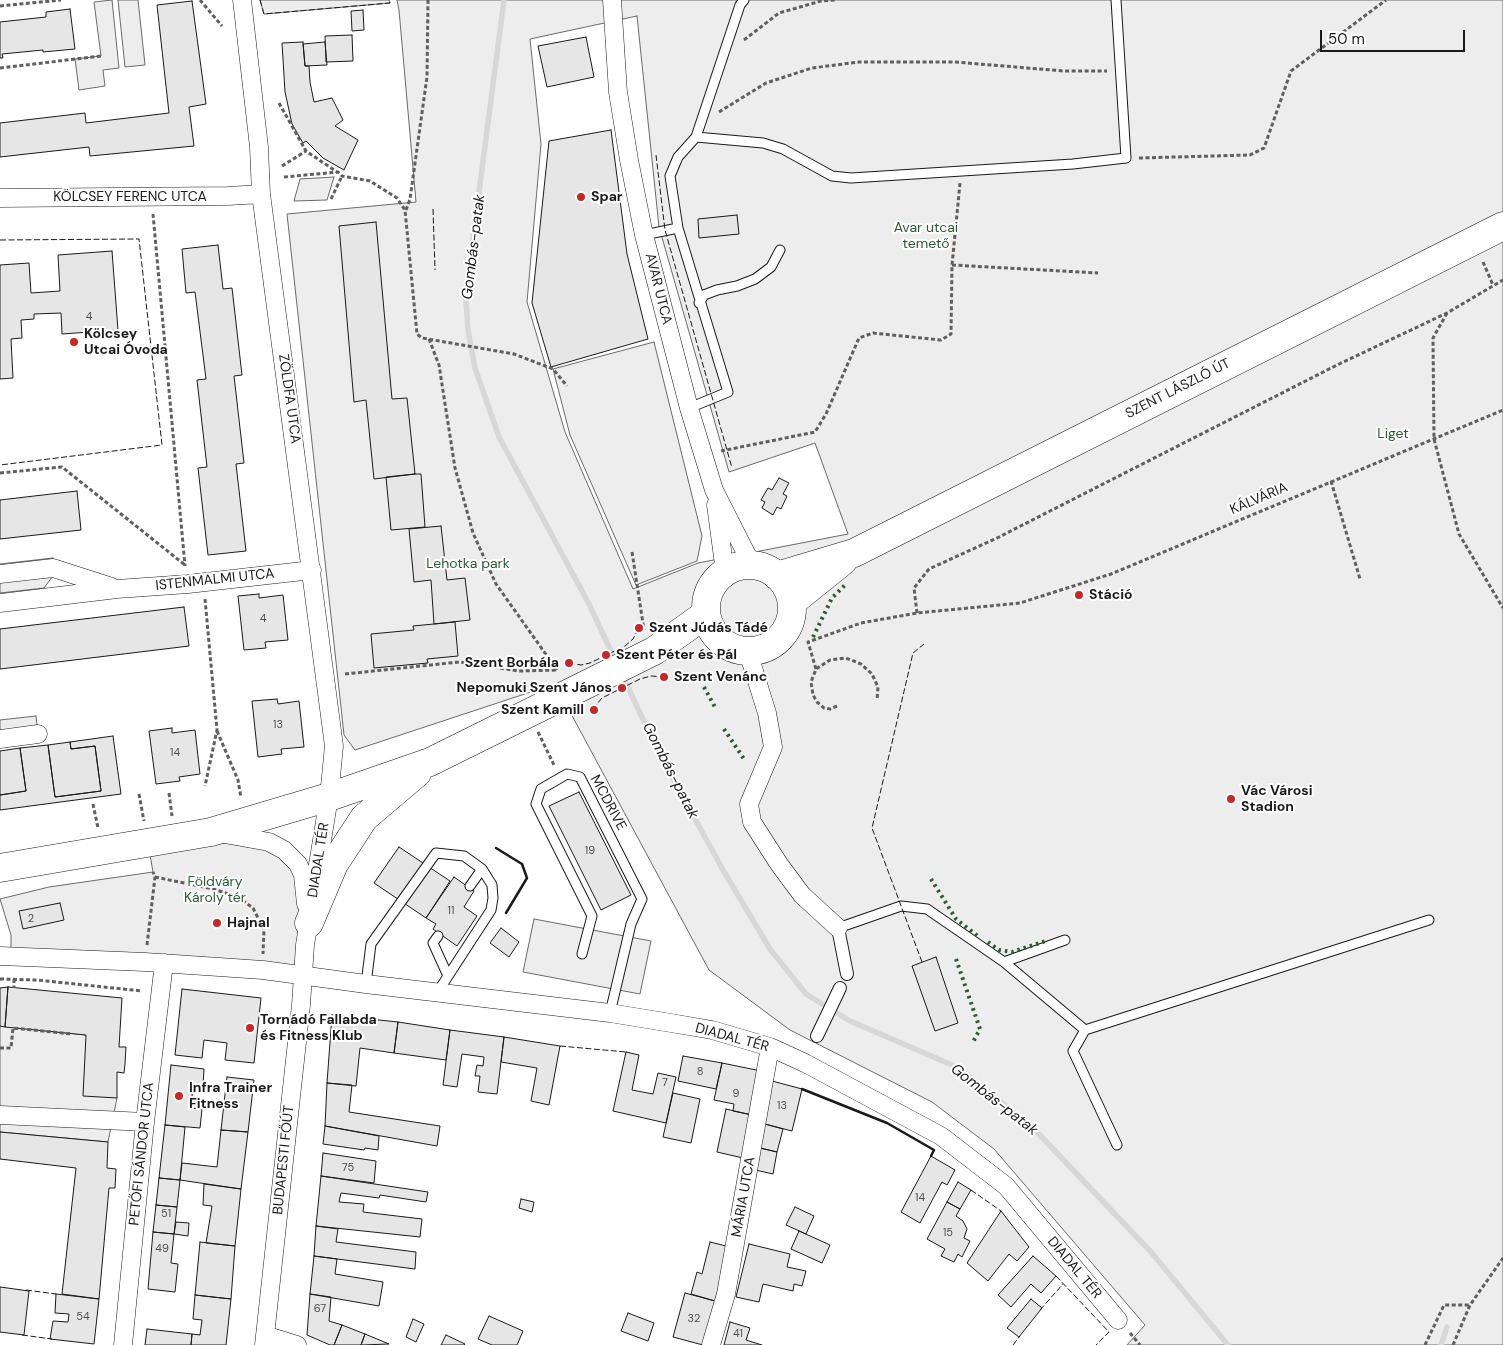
<!DOCTYPE html>
<html>
<head>
<meta charset="utf-8">
<style>
	body { margin:0 }
	#map { position:relative; width:1503px; height:1345px; overflow:hidden; background:#fff; font-family:"DM Sans",sans-serif }
	canvas { display:block }
	.scale { position:absolute; left:1320px; top:30px; width:145px; height:22px; box-sizing:border-box; border:2px solid #1a1a1a; border-top:0; padding-left:6px; font-size:15px; line-height:18px; white-space:nowrap; color:#1a1a1a; -webkit-text-stroke:4px #fff; paint-order:stroke }
</style>
</head>
<body>
<div id="map">
<canvas width="1503" height="1345"></canvas>
<div class="scale">50 m</div>
</div>
<script>
const c = document.querySelector('canvas').getContext('2d');
c.lineJoin = 'round';
function fillPath(path, color) { c.fillStyle = color; c.fill(path, 'evenodd'); }
const shape = rows => new Path2D(rows.map(r => 'M' + r).join(''));
function stroke(path, color, width, dash) { c.strokeStyle = color; c.lineWidth = width; c.lineCap = dash ? 'butt' : 'round'; c.setLineDash(dash || []); c.stroke(path); }
function drawText(font, color, halo, rows, align = 'center') {
  c.font = font + ' "DM Sans",sans-serif'; c.lineWidth = 4; c.setLineDash([]); c.textBaseline = 'middle'; c.strokeStyle = halo; c.fillStyle = color; for (const [text, x, y, turn = 0] of rows) {
    c.save(); c.translate(x, y); c.rotate((+turn || 0) * Math.PI / 180); c.textAlign = isNaN(turn) ? turn : align; if (halo) c.strokeText(text, 0, 0); c.fillText(text, 0, 0); c.restore();
  }
}
const built = shape([
	[112,0,119,68,103,70,105,86,79,90,75,59,101,56,94,2,112,0],
	[118,0,138,0,145,65,125,67,118,0],
	[260,0,389,0,390,3,264,14,260,0],
	[397,0,1503,0,1503,1345,1127,1345,1145,1325,994,1149,932,1102,790,1030,709,970,555,684,355,750,344,735,287,214,416,202,399,10,397,0],
	[637,16,659,227,729,472,815,443,848,534,698,563,633,589,565,432,527,302,541,144,530,39,637,16],
	[334,177,327,200,294,201,300,179,334,177],
	[654,342,702,536,697,561,636,585,570,435,553,369,654,342],
	[53,558,55,573,44,588,0,593,0,564,53,558],
	[36,716,38,734,0,739,0,720,36,716],
	[269,842,303,875,302,976,11,956,11,935,0,899,49,887,153,872,148,843,269,842],
	[534,919,651,941,640,994,523,972,534,919],
	[0,1026,86,1035,117,1098,108,1142,0,1132,0,1026]
]);
fillPath(built, '#ededed');
stroke(built, '#6a6a6a', 1);
stroke(shape([
	[504,0,470,261,466,301,468,330,475,368,499,437,589,604,616,662],
	[622,675,661,757,723,870,770,949,806,994,850,1021,959,1068,1036,1131,1151,1252,1228,1345],
	[1441,1345,1447,1327]
]), '#d7d7d7', 5.5);
const building = shape([
	[192,1,206,104,189,107,194,146,90,156,89,147,0,157,0,123,85,113,86,123,169,113,157,5,192,1],
	[70,9,75,49,43,52,43,50,2,54,3,58,0,58,0,22,46,17,46,12,70,9],
	[363,10,364,30,352,31,351,11,363,10],
	[352,35,353,61,326,62,325,36,352,35],
	[586,37,594,77,547,87,538,46,586,37],
	[303,42,305,66,309,66,310,82,314,102,332,98,343,120,335,126,358,140,344,170,323,158,306,141,303,143,292,124,285,92,282,43,303,42],
	[325,42,327,65,305,66,303,44,325,42],
	[611,130,627,254,648,339,551,367,532,303,549,141,611,130],
	[737,215,739,234,699,238,698,219,737,215],
	[376,222,392,399,407,398,415,474,374,479,366,400,354,402,339,226,376,222],
	[218,245,223,289,232,288,242,375,234,376,244,463,236,464,246,551,208,555,198,468,207,467,197,380,206,379,195,292,186,293,182,249,218,245],
	[112,251,118,330,62,334,61,313,34,314,34,319,21,320,22,338,11,339,13,378,0,379,0,265,29,263,31,293,60,291,58,255,112,251],
	[415,474,421,474,425,527,391,530,386,477,415,474],
	[779,478,789,483,783,494,787,496,781,509,777,507,773,515,762,508,765,502,761,500,768,488,772,490,779,478],
	[77,491,81,530,0,539,0,500,77,491],
	[441,526,447,580,465,578,470,620,434,624,431,580,414,582,409,529,441,526],
	[259,594,259,598,283,595,288,640,265,642,266,648,244,650,238,596,259,594],
	[184,607,189,646,0,669,0,629,184,607],
	[455,622,458,656,427,659,428,663,374,668,371,634,414,630,413,626,455,622],
	[277,699,278,704,299,701,304,747,281,749,282,754,258,757,252,701,277,699],
	[172,728,172,733,195,730,200,774,179,777,180,781,156,784,149,731,172,728],
	[113,736,121,794,0,810,0,795,26,791,20,748,48,745,55,797,101,791,95,746,71,749,70,742,113,736],
	[70,742,71,749,95,746,101,791,55,797,48,745,70,742],
	[20,748,26,791,0,795,0,751,20,748],
	[579,792,631,895,601,910,549,806,579,792],
	[399,847,450,881,426,918,374,883,399,847],
	[454,877,474,891,464,907,477,916,457,946,433,929,436,924,426,918,454,877],
	[60,903,64,920,23,929,19,911,60,903],
	[501,928,519,942,509,957,490,943,501,928],
	[936,957,958,1023,935,1031,912,966,936,957],
	[8,987,122,998,119,1047,126,1047,125,1064,124,1073,117,1072,117,1098,83,1096,86,1035,5,1027,8,987],
	[8,987,5,1027,0,1026,0,988,8,987],
	[182,989,261,998,254,1063,225,1060,227,1043,204,1040,202,1058,175,1055,182,989],
	[332,1015,398,1022,394,1053,360,1048,356,1086,327,1083,332,1015],
	[398,1022,450,1030,446,1060,394,1053,398,1022],
	[450,1030,504,1037,497,1094,478,1092,480,1076,475,1076,477,1065,483,1066,484,1057,462,1054,457,1087,443,1085,450,1030],
	[504,1037,560,1046,549,1105,531,1101,537,1068,501,1062,504,1037],
	[626,1052,639,1055,632,1090,653,1094,658,1073,676,1077,666,1123,613,1111,626,1052],
	[683,1056,722,1063,716,1089,678,1081,683,1056],
	[722,1063,761,1071,752,1115,733,1111,734,1104,714,1100,722,1063],
	[171,1065,204,1069,203,1086,193,1085,191,1108,202,1109,200,1128,165,1125,171,1065],
	[227,1077,254,1080,248,1132,221,1130,227,1077],
	[772,1081,802,1089,792,1131,761,1123,772,1081],
	[327,1083,352,1085,349,1112,440,1126,437,1146,325,1126,327,1083],
	[673,1093,700,1099,691,1143,663,1137,673,1093],
	[726,1109,752,1115,743,1158,717,1152,726,1109],
	[761,1123,783,1129,777,1152,756,1147,761,1123],
	[165,1125,185,1127,180,1180,159,1178,165,1125],
	[325,1126,379,1136,378,1150,365,1148,364,1150,323,1144,325,1126],
	[221,1130,248,1132,241,1189,180,1180,182,1163,217,1167,221,1130],
	[0,1132,108,1142,107,1168,116,1169,115,1188,109,1188,99,1299,62,1294,76,1168,0,1159,0,1132],
	[756,1147,777,1152,773,1174,751,1169,756,1147],
	[323,1153,376,1161,374,1183,321,1176,323,1153],
	[931,1156,955,1170,947,1185,942,1182,920,1223,901,1212,931,1156],
	[321,1176,428,1192,426,1202,380,1195,379,1198,341,1193,339,1202,364,1204,363,1212,422,1219,420,1237,316,1226,321,1176],
	[159,1178,180,1180,177,1207,156,1205,159,1178],
	[958,1182,971,1190,960,1209,947,1202,958,1182],
	[204,1184,241,1189,235,1246,206,1243,212,1206,203,1205,204,1184],
	[521,1199,534,1202,532,1212,519,1208,521,1199],
	[947,1202,960,1209,956,1216,963,1221,967,1229,964,1238,970,1241,962,1257,958,1254,954,1262,941,1256,945,1249,927,1239,947,1202],
	[156,1205,177,1207,174,1234,153,1232,156,1205],
	[795,1207,814,1216,806,1234,786,1225,795,1207],
	[1001,1211,1029,1247,1017,1261,1009,1254,988,1281,967,1263,1001,1211],
	[176,1222,189,1223,188,1236,174,1234,176,1222],
	[316,1226,338,1229,336,1242,416,1252,415,1269,314,1256,316,1226],
	[799,1231,830,1245,822,1263,791,1249,799,1231],
	[153,1232,174,1234,171,1263,178,1264,175,1292,148,1289,153,1232],
	[200,1242,235,1246,231,1299,195,1295,200,1242],
	[710,1242,730,1247,715,1301,691,1294,697,1272,702,1274,710,1242],
	[749,1244,790,1254,787,1267,806,1271,802,1286,794,1284,793,1291,763,1284,759,1302,736,1297,749,1244],
	[314,1256,337,1259,335,1274,383,1282,379,1306,310,1294,314,1256],
	[1033,1256,1056,1276,1041,1293,1031,1284,1011,1307,998,1295,1033,1256],
	[0,1287,29,1291,24,1335,0,1332,0,1287],
	[685,1293,715,1301,703,1345,673,1337,685,1293],
	[56,1294,99,1299,94,1344,50,1339,53,1321,68,1322,69,1314,55,1313,56,1294],
	[310,1294,331,1297,329,1321,342,1325,334,1345,330,1345,307,1335,310,1294],
	[195,1295,231,1299,226,1345,191,1345,192,1334,200,1335,202,1320,193,1319,195,1295],
	[1031,1299,1042,1308,1019,1337,1007,1328,1031,1299],
	[628,1313,654,1323,648,1341,621,1331,628,1313],
	[489,1316,523,1331,517,1345,492,1345,478,1339,489,1316],
	[413,1319,424,1324,416,1342,406,1337,413,1319],
	[730,1322,750,1328,746,1340,762,1345,724,1345,730,1322],
	[342,1325,365,1334,361,1345,334,1345,342,1325],
	[147,1329,192,1334,191,1345,145,1345,147,1329],
	[365,1334,389,1344,361,1345,365,1334],
	[446,1335,465,1344,464,1345,441,1345,446,1335]
]);
fillPath(building, '#e6e6e6');
stroke(building, '#1a1a1a', 1);
const service = shape([
	[696,137,763,143,783,149,832,176,851,178,1073,164,1126,158,1116,0],
	[644,235,678,228],
	[699,303,704,295,717,290,737,286,755,279,771,267,780,250],
	[689,408,728,392,678,228,670,176,678,157,696,137,740,5,744,0],
	[470,886,482,869],
	[838,928,901,906,927,909,1004,962,1085,1030,1429,920],
	[438,936,433,943,448,976],
	[582,954,592,916,536,804,541,789,567,774,580,777,642,899,631,924,610,1013],
	[1004,962,1065,940],
	[366,984,371,944,436,853,464,856,482,869,492,885,493,898,491,910,437,993],
	[1085,1030,1073,1051,1117,1145]
]);
const pedestrian = shape([
	[838,928,847,974],
	[817,1036,840,988]
]);
const minor = shape([
	[242,0,259,147,261,194,334,746,329,797,305,945,301,1005,264,1345],
	[612,0,618,92,629,160,644,235,689,408,714,490,752,565],
	[0,198,228,196,261,194],
	[716,505,725,572],
	[0,574,53,568,112,587],
	[0,603,117,589,188,584,312,570],
	[748,652,767,713,773,747,749,804,752,822,779,864,802,895,838,928],
	[0,739,38,734],
	[219,833,269,842,284,850,298,864,303,875,306,904],
	[0,956,145,962,263,970,366,984,610,1013,671,1023,712,1030,770,1047,805,1063,941,1136,1006,1186,1118,1320],
	[0,1115,145,1122],
	[265,1335,297,1345],
	[123,1345,145,1122,164,963],
	[711,1345,726,1294,770,1047]
]);
const primary = shape([
	'706 608a43 43 0 1 1 86 0a43 43 0 1 1-86 0Z',
	[777,576,854,553,1503,226],
	[792,602,843,561],
	[0,868,211,832,329,797,430,762,654,651,706,614],
	[309,923,334,864,364,818,417,773]
]);
stroke(service, '#1a1a1a', 11);
stroke(pedestrian, '#1a1a1a', 14);
stroke(minor, '#1a1a1a', 19);
stroke(primary, '#1a1a1a', 29);
stroke(shape([
	[200,0,222,26],
	[0,6,61,0],
	[744,40,779,13,821,1,835,0],
	[0,68,101,56],
	[279,103,306,151,337,172],
	[719,112,766,83,812,68,859,62,955,62,1064,71,1107,71],
	[1139,158,1250,155,1264,148,1291,71,1386,0],
	[282,166,306,151],
	[284,177,338,172,342,176,370,181,397,198,405,210,417,334,422,338,514,354,553,369,567,386],
	[331,199,342,176],
	[406,210,410,199,427,77,428,0],
	[153,214,185,566],
	[1483,262,1493,285],
	[952,265,1098,273],
	[1447,313,1433,338,1434,439,1459,534,1503,608],
	[429,339,439,365,455,468,473,533,496,584,557,670],
	[721,451,815,432,826,414,859,338,873,333,941,340,951,334,952,265,960,183],
	[0,473,62,467,185,565],
	[1331,481,1360,579],
	[632,552,644,630],
	[205,599,217,730,205,786],
	[917,613,914,588,929,569,997,538,1339,364,1447,313,1503,280],
	[816,669,808,642,861,623,917,613,1020,603,1111,574,1503,410],
	[345,674,459,662,519,671,557,670],
	[837,706,830,709,824,708,817,702,813,695,811,682,816,669,830,660,846,658,861,664,872,674,878,687,877,700],
	[217,731,238,780,241,798],
	[538,732,555,767],
	[169,793,172,816],
	[139,794,144,821],
	[93,804,98,828],
	[155,877,213,889,238,897,253,908,264,930,263,954],
	[147,945,155,877,153,872],
	[0,979,37,980,142,991],
	[14,979,14,988],
	[0,1048,11,1048,13,1028,72,1034],
	[1130,1333,1140,1345],
	[1425,1345,1444,1305,1470,1305],
	[1453,1345,1470,1305,1503,1258]
]), '#5f5f5f', 3, [4, 2.5]);
stroke(service, '#fff', 9);
stroke(pedestrian, '#fff', 12);
stroke(minor, '#fff', 18);
stroke(primary, '#fff', 28);
stroke(shape([
	[813,637,832,598,846,584],
	[704,687,716,709],
	[724,729,744,759],
	[931,879,956,919,979,937],
	[988,942,999,950,1012,952,1046,941],
	[956,959,980,1029,973,1042]
]), '#2b5a34', 4, [2.5, 4]);
stroke(shape([
	[260,0,264,14,390,3,389,0],
	[656,155,665,230,732,468],
	[433,209,435,270],
	[0,240,139,239,162,445,0,465],
	[569,663,581,665,590,663,625,646,633,639,639,628],
	[594,710,597,704,602,698,640,679,651,676,664,677],
	[922,962,872,828,913,653,924,644],
	[560,1046,626,1052],
	[971,1190,1001,1211],
	[1056,1276,1109,1332,1096,1345],
	[26,1290,56,1294],
	[1040,1310,1063,1284],
	[22,1335,52,1339],
	[1013,1345,1020,1336]
]), '#1a1a1a', 1, [6, 2.5]);
stroke(shape([
	[496,848,522,864,527,878,506,913],
	[802,1089,887,1123,934,1150,931,1156]
]), '#1a1a1a', 2.5);
for (const [x, y, r, color] of [
	[581,197,5,"#c62828"],
	[74,342,5,"#c62828"],
	[1079,595,5,"#c62828"],
	[639,628,5,"#c62828"],
	[606,655,5,"#c62828"],
	[569,663,5,"#c62828"],
	[664,677,5,"#c62828"],
	[622,688,5,"#c62828"],
	[594,710,5,"#c62828"],
	[1231,799,5,"#c62828"],
	[217,923,5,"#c62828"],
	[250,1028,5,"#c62828"],
	[179,1096,5,"#c62828"]
]) { const dot = new Path2D(); dot.arc(x, y, r, 0, 2 * Math.PI); c.fillStyle = color; c.fill(dot); stroke(dot, '#fff', 2); }
drawText('11px', '#4d4d4d', null, [
	["4",89,317],
	["4",263,619],
	["13",278,725],
	["14",175,753],
	["19",590,851],
	["11",451,911],
	["2",31,919],
	["8",700,1072],
	["7",665,1083],
	["9",736,1094],
	["13",782,1106],
	["75",348,1168],
	["14",920,1198],
	["51",166,1214],
	["15",948,1233],
	["49",162,1249],
	["67",320,1309],
	["54",83,1317],
	["32",694,1319],
	["41",738,1334]
]);
drawText('14px', '#1a1a1a', '#fff', [
	["KÖLCSEY FERENC UTCA",130,197],
	["AVAR UTCA",658,289,76],
	["SZENT LÁSZLÓ ÚT",1178,389,-27],
	["ZÖLDFA UTCA",289,399,82],
	["KÁLVÁRIA",1259,499,-23],
	["ISTENMALMI UTCA",215,580,-6],
	["MCDRIVE",608,803,62],
	["DIADAL TÉR",319,860,-81],
	["DIADAL TÉR",732,1038,15],
	["PETŐFI SÁNDOR UTCA",142,1154,-84],
	["BUDAPESTI FŐÚT",284,1160,-84],
	["MÁRIA UTCA",744,1197,-80],
	["DIADAL TÉR",1074,1268,50]
]);
drawText('bold 14px', '#1a1a1a', '#fff', [
	["Spar",591,197],
	["Kölcsey",84,334],
	["Utcai Óvoda",84,350],
	["Stáció",1089,595],
	["Szent Júdás Tádé",649,628],
	["Szent Péter és Pál",616,655],
	["Szent Borbála",559,663,"right"],
	["Szent Venánc",674,677],
	["Nepomuki Szent János",612,688,"right"],
	["Szent Kamill",584,710,"right"],
	["Vác Városi",1241,791],
	["Stadion",1241,807],
	["Hajnal",227,923],
	["Tornádó Fallabda",260,1020],
	["és Fitness Klub",260,1036],
	["Infra Trainer",189,1088],
	["Fitness",189,1104]
], 'left');
drawText('14px', '#2b5a34', '#fff', [
	["Avar utcai",926,228],
	["temető",926,244],
	["Liget",1393,434],
	["Lehotka park",468,564],
	["Földváry",215,882],
	["Károly tér",215,898]
]);
drawText('italic 15px', '#1a1a1a', '#fff', [
	["Gombás-patak",474,247,-83],
	["Gombás-patak",670,771,63],
	["Gombás-patak",994,1100,38]
]);
</script>
</body>
</html>
